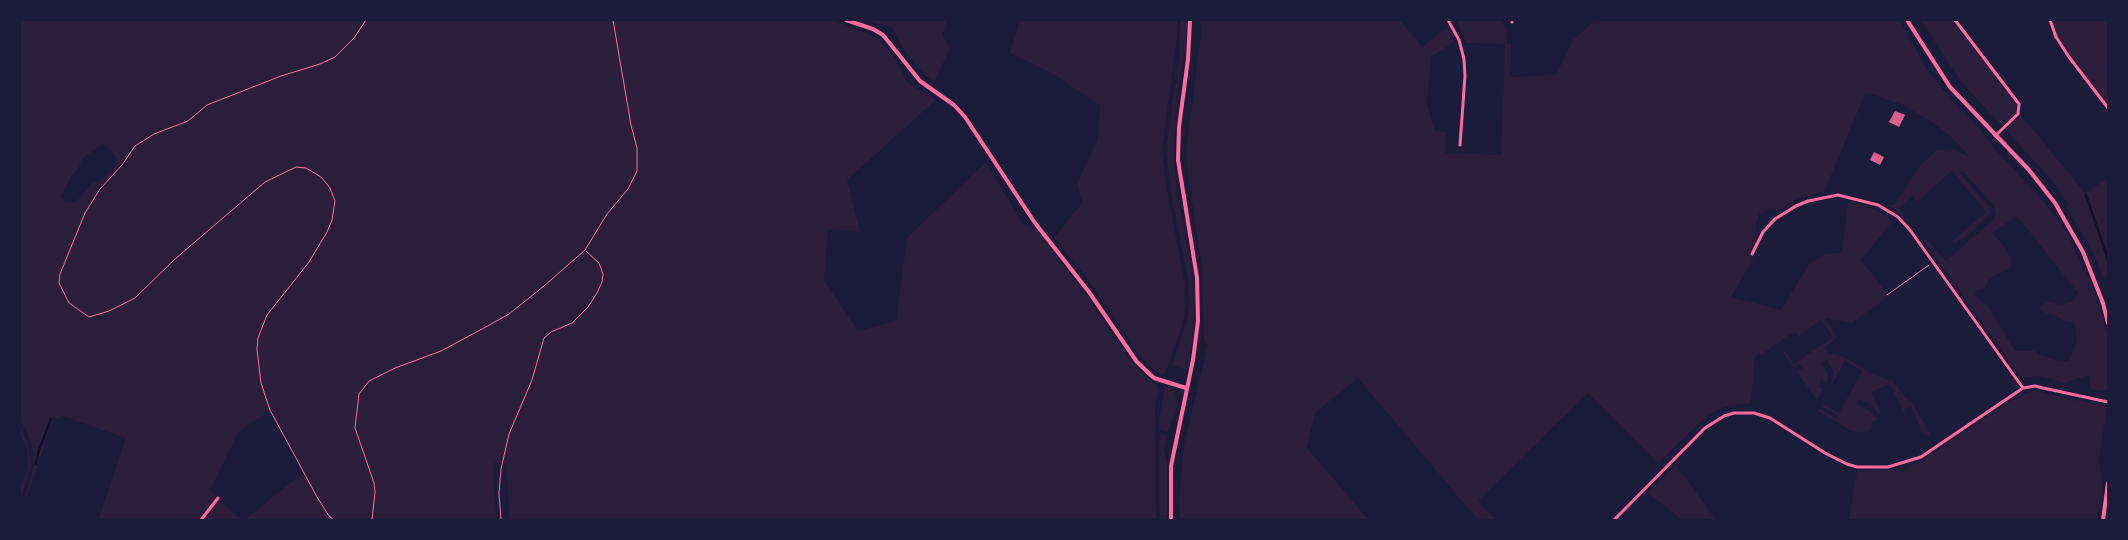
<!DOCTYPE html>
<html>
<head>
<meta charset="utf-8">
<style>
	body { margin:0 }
	#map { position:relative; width:2128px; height:540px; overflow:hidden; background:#1b1b3a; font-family:"Archivo Narrow",sans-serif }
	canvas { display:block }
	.frame { position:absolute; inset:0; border:21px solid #1b1b3a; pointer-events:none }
</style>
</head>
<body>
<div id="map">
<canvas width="2128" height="540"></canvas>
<div class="frame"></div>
</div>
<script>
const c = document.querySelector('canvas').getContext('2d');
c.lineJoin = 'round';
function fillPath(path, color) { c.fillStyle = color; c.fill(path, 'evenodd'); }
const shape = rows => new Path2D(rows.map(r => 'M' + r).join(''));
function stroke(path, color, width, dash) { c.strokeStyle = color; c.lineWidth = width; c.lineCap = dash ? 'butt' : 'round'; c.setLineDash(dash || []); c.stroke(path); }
fillPath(shape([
	[20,20,831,20,847,25,879,39,898,62,907,82,936,100,847,180,860,232,828,229,824,280,858,331,896,321,907,238,986,162,1024,226,1034,228,1038,232,1088,298,1128,358,1145,377,1157,385,1159,389,1155,406,1156,520,510,520,506,462,494,463,493,481,497,520,317,520,314,518,308,520,244,520,304,472,270,410,238,433,210,490,241,520,98,520,126,438,62,416,59,419,54,417,27,497,25,497,34,465,33,451,29,438,20,419],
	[102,144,111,150,118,161,113,169,102,179,91,184,76,202,66,203,61,196,72,175,78,170,82,159],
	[866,20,947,20,942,35,950,48,934,83,923,73,905,52,893,28],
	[1020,20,1177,20,1177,37,1162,150,1166,185,1183,274,1186,305,1182,327,1165,373,1162,375,1156,372,1142,359,1085,275,1054,238,1082,203,1077,183,1098,139,1100,106,1052,73,1010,53],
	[1180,20,1186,20,1186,41,1175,117,1174,160,1177,192,1191,267,1194,295,1192,342,1186,370,1172,365,1188,317,1190,303,1188,280,1171,192,1166,149,1179,57],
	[1200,20,1400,20,1422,47,1447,27,1454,42,1431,57,1427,105,1435,131,1446,132,1445,153,1501,155,1505,44,1466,43,1456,20,1503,20,1503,24,1508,30,1506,44,1511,44,1510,77,1556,75,1573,40,1595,20,1899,20,1928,71,1953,102,1979,128,1993,147,2041,198,2067,232,2084,271,2091,280,2102,315,2108,339,2108,391,2090,389,2089,375,2065,383,2038,376,2021,378,1923,240,1927,240,1946,261,1993,220,1996,214,1993,205,1963,171,1960,173,1990,208,1991,213,1966,237,1955,243,1951,242,1986,212,1952,171,1917,202,1912,196,1900,208,1918,232,1903,216,1887,205,1894,205,1922,163,1937,150,1952,149,1969,156,1950,136,1931,121,1903,105,1866,92,1824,192,1798,199,1780,209,1768,210,1759,214,1756,223,1756,239,1748,254,1754,258,1731,297,1781,310,1809,264,1825,254,1842,252,1848,203,1860,204,1883,214,1893,221,1861,260,1889,296,1852,323,1825,318,1837,337,1824,348,1829,353,1847,358,1872,374,1893,381,1906,398,1912,402,1932,437,1923,434,1911,407,1904,409,1907,415,1905,416,1890,384,1871,392,1883,418,1871,405,1858,399,1856,404,1870,411,1878,420,1871,422,1871,429,1865,433,1850,430,1818,411,1821,409,1836,419,1837,415,1823,407,1821,403,1839,413,1862,371,1845,361,1831,386,1834,371,1827,360,1824,361,1821,363,1828,374,1828,378,1826,384,1821,380,1820,381,1821,383,1819,387,1822,388,1825,385,1817,400,1797,372,1803,368,1798,364,1795,367,1795,369,1782,351,1784,350,1794,364,1833,337,1821,320,1799,336,1796,332,1789,335,1761,355,1760,353,1755,357,1751,403,1723,407,1708,415,1658,463,1588,393,1478,501,1496,520,1478,520,1358,378,1315,413,1307,448,1369,520,1180,520,1179,500,1184,444,1208,345,1204,341,1202,265,1189,184,1186,152,1201,33],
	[2017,216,2078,293,2074,300,2062,305,2050,302,2042,304,2040,309,2045,313,2055,315,2062,320,2074,322,2077,340,2069,361,2059,361,2040,355,2035,351,2015,351,1988,306,1975,296,1976,291,1985,289,1987,282,1994,276,2011,268,2011,259,2004,246,1992,233],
	[1921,20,1952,20,2010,95,2019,112,2085,193,2108,178,2108,277,2103,277,2092,251,2066,207,2069,205,2049,177,1962,83],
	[2050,20,2108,20,2108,108,2056,37],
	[1165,386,1175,392,1178,404,1175,415,1167,432,1159,429,1160,413],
	[2035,391,2107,407,2099,459,2103,488,2097,520,1849,520,1857,471,1904,469,1919,462,2017,396],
	[20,426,29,446,31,466,22,495,20,496,20,486,26,475,28,466,28,455,26,446,20,435],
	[1161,433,1167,436,1164,449,1167,462,1167,520,1160,520,1159,447],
	[1676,465,1716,520,1682,520,1648,493]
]), '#2a1e3b');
stroke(shape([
	[2086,195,2108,259],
	[36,464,39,450,51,419]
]), '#12122b', 2.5);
fillPath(shape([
	[1895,111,1905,115,1899,127,1889,122],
	[1874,152,1884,157,1880,165,1870,160]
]), '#dd5f8e');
stroke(shape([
	[1887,295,1929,265],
	[334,520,329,516,317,497,270,410,261,383,257,349,258,338,267,315,309,262,327,232,332,220,335,201,330,188,321,177,306,168,296,167,265,182,175,259,135,298,109,311,89,317,69,303,59,283,60,274,85,213,100,189,122,165,135,146,154,134,188,121,207,105,281,76,320,64,335,57,354,38,366,20],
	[372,520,375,492,374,483,355,428,359,394,369,381,395,368,441,351,484,328,509,314,544,286,585,250,607,214,628,189,637,171,637,148,631,125,613,20],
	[501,520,499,493,501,469,509,434,532,380,544,338,551,332,572,323,588,307,597,293,602,282,603,274,599,263,586,251]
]), '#ff6b9d', 1);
stroke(shape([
	[1448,20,1459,40,1464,59,1465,76,1460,145],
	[1955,20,2019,104,2018,114,1995,136],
	[2050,20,2056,37,2069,57,2108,108],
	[1512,22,1512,20],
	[1752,254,1763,232,1775,219,1796,206,1808,201,1838,195,1878,205,1898,217,1910,230,2023,388],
	[201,520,218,498],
	[1614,520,1705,428,1724,416,1734,413,1754,413,1770,418,1825,453,1847,464,1857,467,1888,467,1921,457,2023,388,2035,386,2043,388,2108,402]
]), '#ff6b9d', 3);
stroke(shape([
	[846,20,873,29,883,35,920,81,954,105,965,117,1035,223,1089,292,1137,362,1154,378,1186,388],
	[1907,20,1950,87,2029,170,2055,203,2083,252,2103,303,2108,323],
	[1171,520,1171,466,1193,360,1198,321,1197,278,1178,160,1179,127,1188,59,1190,20],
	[2103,520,2108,483]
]), '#ff6b9d', 4);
</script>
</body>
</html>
